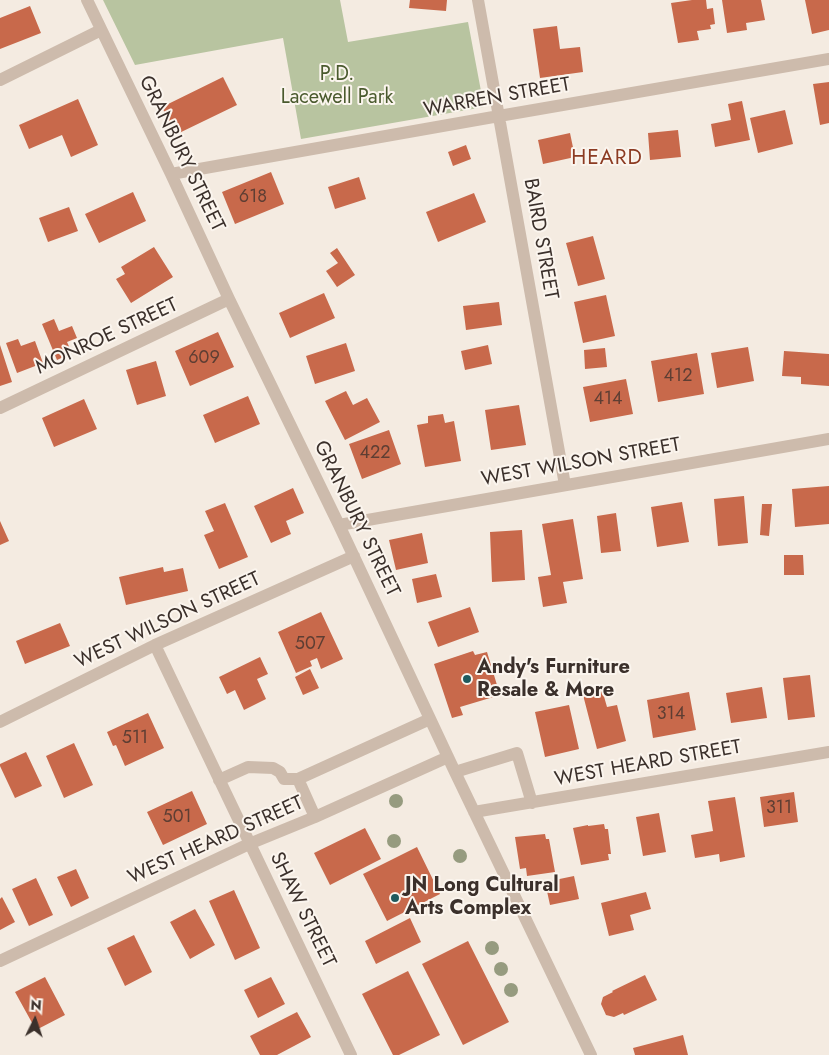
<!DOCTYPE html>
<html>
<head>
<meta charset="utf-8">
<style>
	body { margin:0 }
	#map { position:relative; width:829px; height:1055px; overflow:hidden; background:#f4ebe1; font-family:Jost,sans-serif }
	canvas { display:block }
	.north { position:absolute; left:10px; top:995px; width:50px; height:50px; -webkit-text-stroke:4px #fbf5ee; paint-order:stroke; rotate:4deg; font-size:14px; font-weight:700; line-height:20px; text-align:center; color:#3b302b }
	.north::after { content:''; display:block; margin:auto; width:18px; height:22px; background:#3b302b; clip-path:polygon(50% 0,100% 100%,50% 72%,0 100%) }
</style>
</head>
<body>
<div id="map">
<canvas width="829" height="1055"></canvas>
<div class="north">N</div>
</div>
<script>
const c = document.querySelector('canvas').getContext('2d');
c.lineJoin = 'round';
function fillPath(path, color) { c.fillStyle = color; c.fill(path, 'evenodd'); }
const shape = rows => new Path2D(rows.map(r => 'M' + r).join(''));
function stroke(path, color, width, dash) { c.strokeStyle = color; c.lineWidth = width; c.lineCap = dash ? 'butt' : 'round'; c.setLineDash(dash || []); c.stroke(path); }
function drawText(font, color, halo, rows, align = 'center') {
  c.font = font + ' Jost,sans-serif'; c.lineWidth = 4; c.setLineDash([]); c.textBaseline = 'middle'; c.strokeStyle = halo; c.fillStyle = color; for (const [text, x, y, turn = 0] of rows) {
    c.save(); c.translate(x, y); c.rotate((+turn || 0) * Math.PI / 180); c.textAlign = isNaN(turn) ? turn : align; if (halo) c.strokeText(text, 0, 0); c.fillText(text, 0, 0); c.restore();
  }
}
fillPath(shape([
	[103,0,340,0,348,42,468,22,484,107,301,139,283,38,135,65]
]), '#b8c4a0');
fillPath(shape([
	[410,0,447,0,446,11,409,8],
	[692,0,706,0,707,9,713,8,715,24,710,25,711,29,697,31,699,40,678,43,671,3],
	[722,0,761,0,765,20,746,23,747,30,727,33],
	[805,0,829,0,829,30,812,34],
	[30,6,41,33,0,49,0,18],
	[557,26,560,49,580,47,583,72,540,78,533,29],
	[223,77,237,105,175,135,162,107],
	[829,82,829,123,820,125,813,84],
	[78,99,98,145,71,157,62,135,29,149,19,125],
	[742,101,750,140,715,147,711,124,731,120,728,104],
	[785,110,793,144,758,153,750,118],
	[678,130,681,157,650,160,648,133],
	[570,133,575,157,543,164,538,140],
	[466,145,471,159,453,166,448,152],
	[271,172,284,204,235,224,222,192],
	[359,177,366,199,335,209,328,187],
	[133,192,146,221,99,243,85,214],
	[474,193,486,222,438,242,426,212],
	[69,207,78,231,48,242,39,218],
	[593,236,605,279,578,286,566,243],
	[154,247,173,277,131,303,116,279,125,274,121,267],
	[337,248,355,275,337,287,326,271,338,263,330,253],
	[324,293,335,318,290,338,279,313],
	[606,295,615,336,583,343,574,302],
	[499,302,502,325,466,330,463,306],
	[54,319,59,331,72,326,77,338,67,342,72,353,57,360,42,324],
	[218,332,234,367,190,386,175,351],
	[18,339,21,346,35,341,43,363,17,373,6,343],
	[346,343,355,371,315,384,306,356],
	[0,345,12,382,0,386],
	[488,345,492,364,465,370,461,351],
	[748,347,754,381,717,388,711,353],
	[605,348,607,367,585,369,584,350],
	[784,351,829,354,829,386,801,384,801,377,782,376],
	[697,353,704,394,658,402,651,361],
	[156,361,166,396,137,405,126,370],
	[626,379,633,414,590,422,583,387],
	[346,391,353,405,367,398,380,422,345,440,325,401],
	[248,396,260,424,215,443,203,415],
	[84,399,97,429,54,447,42,418],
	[519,405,526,445,491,450,485,410],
	[443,414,445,423,454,421,461,461,425,467,417,425,428,423,428,416],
	[389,430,401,464,362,479,349,444],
	[829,486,829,524,795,527,792,489],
	[293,488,304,513,286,521,291,534,271,543,254,506],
	[744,496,748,543,718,546,714,499],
	[682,502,689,542,657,547,651,507],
	[225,503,248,557,219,569,204,535,214,531,205,511],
	[762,504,772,504,769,536,760,535],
	[616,513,621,551,601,553,597,516],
	[573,519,583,579,563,582,567,603,543,607,538,577,551,575,542,524],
	[0,521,9,541,0,545],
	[522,530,525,580,492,582,490,532],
	[422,533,428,563,396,570,389,540],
	[784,555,803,555,804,575,784,575],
	[163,567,164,572,183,568,188,591,126,605,119,577],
	[436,574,442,597,417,603,412,579],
	[470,607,479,632,438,647,428,622],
	[321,612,343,659,321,669,317,658,310,661,312,666,296,673,278,632],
	[60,623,70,646,25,664,16,641],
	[473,651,475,655,487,652,500,695,460,707,463,715,452,718,434,664],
	[260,657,268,674,257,679,266,699,244,710,235,690,227,694,219,677],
	[310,669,319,688,303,695,295,677],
	[810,675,815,717,788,720,783,678],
	[601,686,607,707,617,705,626,741,597,749,582,691],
	[762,687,767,718,731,723,726,693],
	[689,692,696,730,653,738,647,700],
	[569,705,579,749,545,757,535,712],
	[148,713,164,748,125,766,116,745,113,746,107,732],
	[74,743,93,785,64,798,46,756],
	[26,752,42,786,15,798,0,766,0,764],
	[192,791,207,824,163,845,147,812],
	[794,792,798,822,764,827,760,797],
	[735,797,745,857,720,862,719,854,695,858,691,835,713,831,708,801],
	[659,813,666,852,643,856,636,817],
	[604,824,605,829,608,829,611,854,608,854,609,860,581,865,573,828,588,825,588,826],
	[365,828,381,859,330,885,314,853],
	[545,834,546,839,549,839,555,872,527,876,526,868,520,869,515,837],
	[417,847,440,894,387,921,363,874],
	[76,869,89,898,71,907,57,877],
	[574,876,579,899,550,905,545,882],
	[36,878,53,915,29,926,12,889],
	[234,890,260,948,235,960,209,901],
	[646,892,651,909,630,915,634,930,609,936,601,903],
	[2,897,15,922,0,930,0,899],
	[195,909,215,945,190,959,170,922],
	[410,918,421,942,376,964,365,941],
	[134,935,152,972,125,986,107,948],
	[468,941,509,1022,463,1045,422,964],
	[408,971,440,1035,399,1055,393,1055,362,994],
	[645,975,657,1000,624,1015,623,1013,614,1017,606,1015,601,1004,603,997,613,992,612,991],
	[45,977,65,1015,36,1030,15,992],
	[271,977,285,1004,258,1018,244,990],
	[297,1012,311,1037,277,1055,260,1055,250,1036],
	[683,1035,688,1055,635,1055,633,1048]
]), '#c8694b');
stroke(shape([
	[87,0,171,174,229,299,339,525,455,772,591,1055],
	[478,0,565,485],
	[0,80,101,30],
	[171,174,499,116,829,59],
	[0,408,229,299],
	[339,525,829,439],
	[155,645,351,1055],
	[0,722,155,645,354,556],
	[455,772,517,753,532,803],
	[219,780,248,767,273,768,280,772,284,779,298,779],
	[474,812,829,752],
	[315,817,298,779,430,719],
	[0,961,249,844,315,817,448,757]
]), '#cdbbac', 12);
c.fillStyle = '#969b7f';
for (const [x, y] of [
	[396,801],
	[394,841],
	[460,856],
	[492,948],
	[501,969],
	[511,990]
]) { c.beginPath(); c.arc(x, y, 7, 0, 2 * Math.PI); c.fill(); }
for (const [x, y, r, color] of [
	[467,679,5,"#1f5a5e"],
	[395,898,5,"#1f5a5e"]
]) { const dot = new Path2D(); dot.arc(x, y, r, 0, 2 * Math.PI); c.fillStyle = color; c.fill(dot); stroke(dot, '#fbf5ee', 2); }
drawText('18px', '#5e3e33', null, [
	["618",253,198],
	["609",204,359],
	["412",678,377],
	["414",608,400],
	["422",375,454],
	["507",310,645],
	["314",671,715],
	["511",135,739],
	["311",779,809],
	["501",177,818]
]);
drawText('20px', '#4a5a2e', '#fbf5ee', [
	["P.D.",337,75],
	["Lacewell Park",337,98]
]);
drawText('20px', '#3b302b', '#fbf5ee', [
	["WARREN STREET",497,98,-10],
	["GRANBURY STREET",181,154,64],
	["BAIRD STREET",540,239,80],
	["MONROE STREET",107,337,-25],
	["WEST WILSON STREET",581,463,-10],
	["GRANBURY STREET",356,519,64],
	["WEST WILSON STREET",168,621,-25],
	["WEST HEARD STREET",648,764,-10],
	["WEST HEARD STREET",216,841,-24],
	["SHAW STREET",302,910,64]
]);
drawText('bold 20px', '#3b302b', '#fbf5ee', [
	["Andy's Furniture",477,668],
	["Resale & More",477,691],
	["JN Long Cultural",405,886],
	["Arts Complex",405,909]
], 'left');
c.letterSpacing = '1px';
drawText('21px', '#8c3b22', '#fbf5ee', [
	["HEARD",607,159]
]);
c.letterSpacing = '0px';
</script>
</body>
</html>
